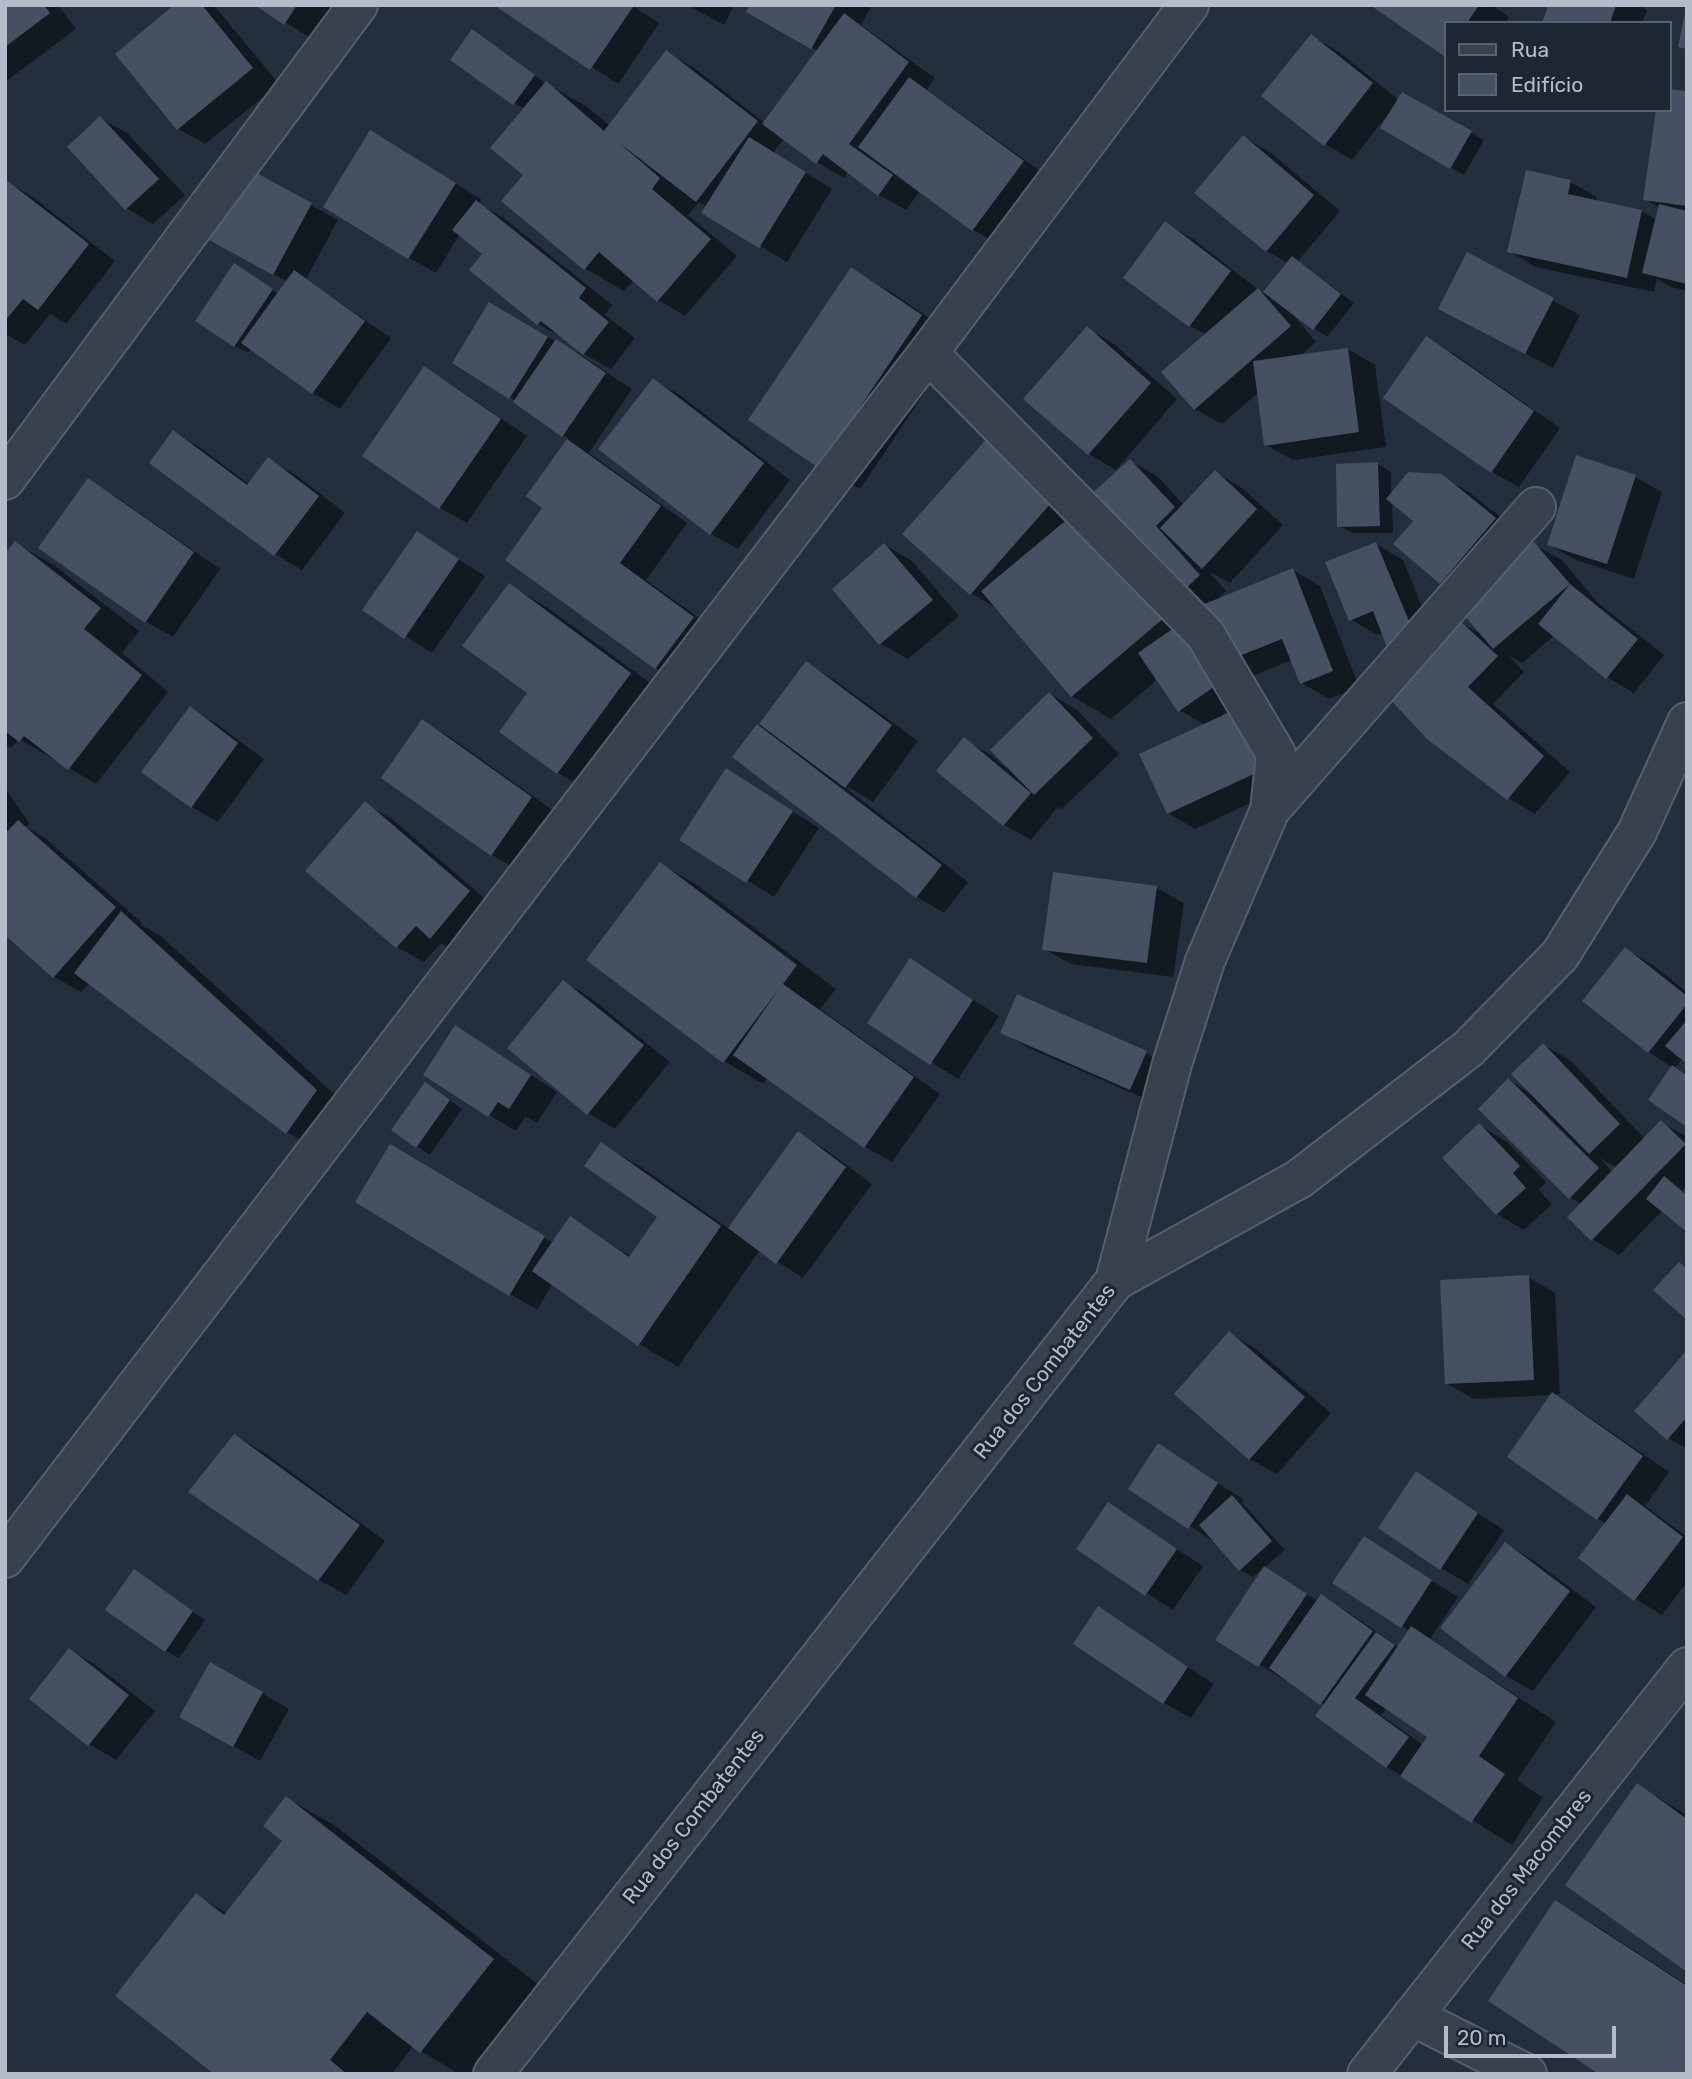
<!DOCTYPE html>
<html>
<head>
<meta charset="utf-8">
<style>
	body { margin:0 }
	#map { position:relative; width:1692px; height:2079px; overflow:hidden; background:#242f3e; font-family:Rubik,sans-serif }
	canvas { display:block }
	.frame { position:absolute; inset:0; border:7px solid #b4bcc9; pointer-events:none }
	.legend { position:absolute; left:1444px; top:21px; width:228px; height:91px; box-sizing:border-box; background:#1d2633; border:2px solid #59626f; margin:0; padding:9px 12px; list-style:none; font-size:21px; color:#b4bcc9 }
	.legend li { display:flex; align-items:center; gap:14px; height:35px }
	.legend b { width:35px; border:2px solid #59626f }
	.scale { position:absolute; left:1444px; top:2026px; width:172px; height:32px; box-sizing:border-box; border:4px solid #b4bcc9; border-top:0; padding-left:9px; font-size:21px; line-height:24px; white-space:nowrap; color:#b4bcc9; -webkit-text-stroke:5px #1d2633; paint-order:stroke }
</style>
</head>
<body>
<div id="map">
<canvas width="1692" height="2079"></canvas>
<div class="frame"></div>
<ul class="legend">
<li><b style="height:9px;background:#38414e"></b>Rua</li>
<li><b style="height:19px;background:#455162"></b>Edifício</li>
</ul>
<div class="scale">20 m</div>
</div>
<script>
const c = document.querySelector('canvas').getContext('2d');
c.lineJoin = 'round';
function fillPath(path, color) { c.fillStyle = color; c.fill(path, 'evenodd'); }
const shape = rows => new Path2D(rows.map(r => 'M' + r).join(''));
function stroke(path, color, width, dash) { c.strokeStyle = color; c.lineWidth = width; c.lineCap = dash ? 'butt' : 'round'; c.setLineDash(dash || []); c.stroke(path); }
function drawText(font, color, halo, rows, align = 'center') {
  c.font = font + ' Rubik,sans-serif'; c.lineWidth = 6; c.setLineDash([]); c.textBaseline = 'middle'; c.strokeStyle = halo; c.fillStyle = color; for (const [text, x, y, turn = 0] of rows) {
    c.save(); c.translate(x, y); c.rotate((+turn || 0) * Math.PI / 180); c.textAlign = isNaN(turn) ? turn : align; if (halo) c.strokeText(text, 0, 0); c.fillText(text, 0, 0); c.restore();
  }
}
fillPath(shape([
	[5,5,58,5,76,29,5,82],
	[176,5,211,5,217,9,279,84,205,144,178,129],
	[258,5,334,5,312,39],
	[497,5,632,5,659,23,618,84],
	[687,5,734,5,724,25],
	[752,5,872,5,861,25,935,78,927,90,1050,178,1000,245,973,230,920,191,906,210,879,195,848,172,844,178,817,162,784,138,773,153,832,189,787,262,704,212,707,207,699,202,688,215,737,256,685,316,658,300,634,280,624,291,584,268,525,175,525,109,514,103,485,39,548,85,586,106,610,126,667,53,694,68,765,123,818,51,749,11],
	[1373,5,1492,5,1509,17,1505,23,1445,23,1445,54],
	[1550,5,1639,5,1647,10,1642,23,1544,23],
	[1312,36,1339,52,1399,100,1402,94,1484,140,1464,175,1383,128,1390,114,1389,113,1352,160,1325,144],
	[1687,93,1687,291,1671,287,1657,279,1654,292,1536,267,1509,251,1570,182,1597,197,1596,202,1642,211,1657,220,1660,208,1645,199,1669,110],
	[100,118,127,133,185,195,153,224,126,208],
	[1244,137,1271,153,1340,211,1298,261,1354,303,1327,337,1296,315,1294,316,1316,342,1300,356,1348,349,1375,365,1386,447,1293,460,1266,445,1259,392,1222,424,1195,409,1207,335,1190,326,1166,224,1193,239,1264,294,1288,263,1267,251],
	[398,147,482,200,479,204,504,218,612,305,605,315,635,338,611,369,584,354,566,339,538,324,485,254,460,234,436,273,409,258],
	[5,181,30,195,115,261,66,324,50,314,25,345,5,334],
	[311,205,338,220,306,279,391,338,340,409,313,393,251,349,248,353,235,346,248,273,279,294,288,282,238,255],
	[1468,255,1580,315,1553,368,1467,323],
	[851,269,891,292,961,339,860,489,820,466],
	[489,304,584,357,632,389,589,453,687,523,646,580,720,633,683,683,656,668,507,560,545,507,529,495,569,439,516,401,454,363],
	[1087,328,1114,344,1177,399,1116,470,1089,454],
	[1427,339,1454,354,1560,428,1519,487,1492,472],
	[424,368,451,384,527,436,467,523,440,508,364,456],
	[653,380,680,395,790,480,738,549,711,534,600,448],
	[174,432,201,448,250,485,269,460,296,475,345,513,302,570,275,554],
	[992,436,1179,595,1130,461,1157,476,1184,505,1215,472,1242,488,1283,525,1230,583,1209,572,1226,591,1216,601,1293,570,1320,586,1359,687,1329,699,1302,683,1292,660,1252,676,1229,663,1251,695,1222,715,1295,782,1195,829,1168,813,1205,725,1179,710,1158,679,1111,719,1072,696,999,610,971,593],
	[1378,464,1391,472,1391,496,1441,476,1469,492,1522,534,1468,598,1441,583,1415,521,1392,501,1393,533,1352,533,1339,526],
	[1635,477,1662,492,1634,579,1576,560,1549,545],
	[88,480,115,496,220,569,173,637,146,622,40,548],
	[417,533,485,576,432,653,364,610],
	[16,543,55,566,139,631,122,653,168,692,96,784,19,739,11,748,5,745,5,557],
	[1376,544,1403,560,1437,643,1458,621,1483,635,1535,545,1562,560,1597,602,1664,655,1634,693,1607,677,1555,635,1522,663,1509,656,1524,672,1493,704,1570,772,1535,814,1508,798,1415,659,1388,644,1383,633,1377,635,1350,619],
	[885,545,912,561,959,616,908,659,881,644,834,589],
	[509,585,548,608,669,697,597,795,558,773,529,693],
	[806,663,833,679,918,741,873,802,848,787,847,789,968,882,944,913,917,897,735,757],
	[1050,694,1077,710,1119,754,1062,809,1058,807,1031,840,1004,825,939,771,964,740,991,755,1007,769],
	[190,709,217,724,264,759,218,822,192,807],
	[423,721,450,737,558,814,519,871,492,855,383,777],
	[753,786,819,828,774,897,682,840],
	[5,788,30,824,26,827,45,838,142,923,141,925,161,936,356,1114,326,1155,287,1132,90,983,81,992,54,977,5,933],
	[365,804,392,819,496,908,458,953,441,943,424,962,397,947],
	[661,864,700,887,836,989,820,1009,940,1094,892,1162,865,1147,768,1078,763,1084,724,1061],
	[1055,874,1157,888,1184,903,1173,977,1071,964,1044,949],
	[1626,949,1653,965,1687,992,1687,1062,1683,1058,1674,1069,1649,1052],
	[910,960,999,1016,958,1079,869,1023],
	[564,982,591,998,670,1062,615,1129,588,1113],
	[1002,1032,1146,1053,1173,1068,1157,1104,1029,1048],
	[482,1043,557,1092,537,1123,526,1116,516,1131,489,1115],
	[1544,1045,1571,1061,1645,1139,1661,1122,1687,1137,1687,1186,1682,1190,1687,1194,1687,1230,1663,1210,1619,1255,1592,1239,1581,1204,1570,1197,1509,1080,1532,1094],
	[1600,1158,1617,1168,1612,1172],
	[438,1092,462,1109,430,1155,393,1130],
	[1479,1125,1506,1141,1546,1182,1539,1190,1552,1204,1524,1230,1497,1214],
	[798,1133,825,1149,872,1184,803,1278,760,1250,678,1367,639,1344,553,1283,537,1310,357,1202,417,1162,553,1243,570,1219,632,1257,659,1217,601,1144,641,1167,729,1229],
	[1528,1277,1555,1293,1560,1394,1553,1395,1579,1410,1669,1472,1645,1506,1687,1537,1687,1582,1662,1615,1635,1599,1607,1524,1598,1519,1552,1395,1474,1399,1446,1383],
	[1229,1333,1256,1349,1331,1413,1277,1474,1250,1459,1177,1394],
	[1687,1354,1687,1449,1668,1438],
	[235,1436,262,1451,385,1541,346,1595,319,1580],
	[1159,1445,1244,1500,1242,1503,1285,1550,1264,1568,1318,1601,1321,1596,1348,1612,1399,1647,1410,1631,1402,1626,1365,1538,1458,1597,1430,1639,1556,1722,1517,1780,1543,1798,1512,1845,1387,1767,1317,1716,1325,1705,1288,1679,1286,1681,1218,1639,1263,1569,1253,1577,1240,1570,1218,1544,1130,1489],
	[1387,1708,1429,1736,1423,1745,1381,1715],
	[1416,1474,1504,1530,1468,1584,1441,1568],
	[1108,1505,1203,1566,1173,1610,1079,1549],
	[1506,1544,1533,1560,1596,1607,1533,1691,1506,1676],
	[147,1579,205,1620,179,1658,166,1651],
	[1099,1609,1214,1684,1191,1718,1164,1703],
	[70,1650,97,1666,155,1711,116,1760,89,1744],
	[211,1664,289,1709,260,1761,208,1732],
	[1637,1785,1687,1815,1687,1970],
	[287,1798,337,1827,544,1989,477,2074,459,2074,413,2046,392,2074,216,2074,196,1895,228,1914,284,1841],
	[1555,1902,1595,1925,1687,1985,1687,2074]
]), '#0007');
fillPath(shape([
	[5,5,44,5,50,13,5,47],
	[174,5,202,5,253,68,177,130,115,54],
	[255,5,297,5,284,25],
	[494,5,631,5,633,7,590,70],
	[750,5,836,5,811,49,746,12],
	[1370,5,1479,5,1467,23,1445,23,1444,56],
	[1548,5,1616,5,1610,23,1542,23],
	[1686,8,1687,8,1687,49,1678,47],
	[844,13,909,62,849,144,893,175,878,196,823,154,816,164,762,124],
	[472,29,535,75,513,105,450,60],
	[1311,34,1373,83,1324,146,1261,96],
	[666,50,758,121,696,202,618,142,660,178,652,189,711,239,657,302,599,252,584,270,501,201,523,175,490,148,546,81,604,131],
	[909,77,1024,161,972,231,858,147],
	[1669,89,1687,91,1687,206,1643,200,1656,110,1669,110],
	[1402,92,1472,131,1450,169,1380,128],
	[100,116,159,179,125,210,67,147],
	[370,130,456,183,408,259,323,207],
	[1243,135,1314,195,1266,252,1194,193],
	[749,137,806,172,759,248,701,213],
	[249,169,312,203,273,275,209,240],
	[1526,170,1571,180,1568,194,1642,210,1627,278,1507,252],
	[5,179,89,244,38,310,23,299,5,321],
	[476,200,586,288,579,298,609,322,583,355,541,321,537,325,469,270,482,254,452,230],
	[1659,204,1687,211,1687,284,1642,273],
	[1165,221,1231,271,1189,327,1123,278],
	[1467,252,1554,298,1525,354,1438,309],
	[1292,256,1341,294,1313,330,1263,292],
	[234,263,273,289,234,347,195,321],
	[851,267,922,315,819,468,748,420],
	[294,270,365,321,312,394,241,343],
	[1258,288,1291,326,1194,410,1161,372],
	[489,302,548,337,509,399,452,363],
	[1087,326,1151,383,1088,455,1023,399],
	[1426,336,1534,411,1491,473,1383,398],
	[556,339,606,373,562,437,513,402],
	[1348,348,1359,432,1264,446,1253,361],
	[424,366,501,419,439,509,362,456],
	[653,378,764,463,710,535,598,449],
	[173,430,247,485,268,457,319,496,274,556,149,463],
	[991,434,1059,494,970,595,902,534],
	[567,439,661,506,620,563,694,617,655,669,505,560,542,508,526,496],
	[1576,455,1636,475,1607,564,1547,545],
	[1130,459,1175,507,1156,526,1200,575,1178,596,1087,498],
	[1378,462,1380,526,1337,527,1336,464],
	[1215,470,1257,509,1202,569,1160,528],
	[1408,472,1442,474,1496,518,1440,584,1393,544,1413,521,1386,499],
	[88,478,194,552,145,623,38,548],
	[1076,512,1165,617,1071,697,981,591],
	[417,531,459,559,404,639,362,610],
	[15,541,101,608,84,629,142,675,68,770,24,736,19,742,5,731,5,554],
	[1376,542,1414,633,1386,645,1373,611,1349,621,1325,562],
	[1534,542,1570,584,1493,649,1458,608],
	[884,543,933,600,879,645,832,589],
	[1293,568,1333,671,1300,684,1282,639,1224,662,1202,605],
	[509,583,631,673,557,774,499,732,527,693,462,646],
	[1570,584,1638,639,1606,679,1538,624],
	[1458,619,1498,656,1468,687,1544,756,1507,800,1427,739,1386,695],
	[1185,620,1225,679,1178,712,1138,653],
	[806,661,892,725,845,788,759,724],
	[1049,692,1093,738,1034,795,990,750],
	[190,706,238,743,191,808,141,772],
	[1241,707,1269,767,1167,814,1139,754],
	[422,719,532,797,491,856,381,778],
	[757,724,942,865,916,898,732,757],
	[964,737,1031,793,1003,826,936,771],
	[726,768,793,811,746,883,679,840],
	[365,801,470,891,430,939,416,926,396,948,305,871],
	[18,820,116,907,53,978,5,935,5,834],
	[660,862,797,965,783,984,914,1077,864,1148,733,1055,779,989,723,1063,586,960],
	[1053,872,1157,886,1147,963,1042,950],
	[121,911,317,1090,286,1134,74,973],
	[1625,947,1687,996,1687,1004,1648,1053,1582,1001],
	[910,958,973,1000,930,1065,867,1023],
	[563,980,644,1045,587,1115,507,1048],
	[1017,994,1147,1051,1130,1090,1000,1033],
	[1687,1020,1687,1064,1665,1046],
	[455,1025,531,1075,509,1109,498,1102,488,1117,423,1075],
	[1543,1043,1620,1124,1589,1154,1511,1074],
	[1672,1065,1687,1076,1687,1127,1648,1100],
	[1508,1078,1599,1168,1569,1199,1478,1109],
	[425,1082,450,1100,416,1148,391,1130],
	[1661,1120,1686,1144,1591,1241,1567,1217],
	[1479,1123,1520,1166,1513,1173,1526,1188,1496,1215,1442,1158],
	[798,1131,846,1167,776,1264,728,1228],
	[601,1142,721,1226,638,1346,532,1271,570,1216,629,1257,657,1217,584,1166],
	[390,1144,545,1236,509,1296,355,1202],
	[1664,1176,1687,1195,1687,1232,1646,1199],
	[1679,1262,1687,1269,1687,1320,1653,1290],
	[1529,1275,1534,1380,1445,1384,1440,1280],
	[1229,1331,1305,1397,1249,1460,1174,1394],
	[1687,1350,1687,1417,1667,1440,1634,1411],
	[1552,1392,1643,1456,1597,1520,1507,1457],
	[234,1434,360,1525,318,1581,188,1492],
	[1158,1443,1218,1483,1188,1529,1128,1489],
	[1416,1471,1478,1513,1440,1570,1378,1528],
	[1627,1494,1683,1537,1634,1601,1578,1558],
	[1232,1495,1272,1541,1239,1571,1199,1525],
	[1108,1502,1177,1549,1145,1596,1076,1549],
	[1364,1536,1432,1580,1401,1628,1332,1583],
	[1505,1542,1570,1591,1505,1677,1440,1628],
	[1264,1566,1307,1594,1258,1667,1215,1640],
	[134,1569,193,1611,165,1652,105,1610],
	[1321,1594,1373,1631,1320,1705,1269,1668],
	[1098,1606,1188,1667,1163,1704,1073,1644],
	[1411,1626,1518,1698,1479,1756,1505,1774,1471,1823,1400,1776,1427,1737,1365,1695],
	[1376,1632,1395,1645,1355,1698,1409,1737,1386,1768,1315,1716],
	[69,1648,129,1695,88,1746,29,1699],
	[210,1662,263,1692,233,1747,179,1717],
	[1637,1783,1687,1819,1687,1972,1565,1885],
	[286,1796,494,1959,420,2053,367,2012,330,2060,347,2074,214,2074,115,1996,196,1893,224,1915,282,1841,263,1826],
	[1555,1900,1687,1986,1687,2074,1599,2074,1488,2001]
]), '#455162');
const minor = shape([
	[928,353,1205,634,1276,754,1270,810,1205,961,1190,1008,1172,1064,1115,1281],
	[5,480,358,5],
	[1270,810,1536,507],
	[5,1558,928,353,1189,5],
	[1412,2016,1527,2074],
	[493,2074,1115,1281,1299,1179,1468,1049,1560,955,1637,832,1687,722],
	[1367,2074,1687,1667]
]);
stroke(minor, '#565f6c', 42);
stroke(minor, '#38414e', 38);
drawText('21px', '#b4bcc9', '#1d2633', [
	["Rua dos Combatentes",1045,1372,-52],
	["Rua dos Combatentes",694,1817,-52],
	["Rua dos Macombres",1527,1870,-52]
]);
</script>
</body>
</html>
